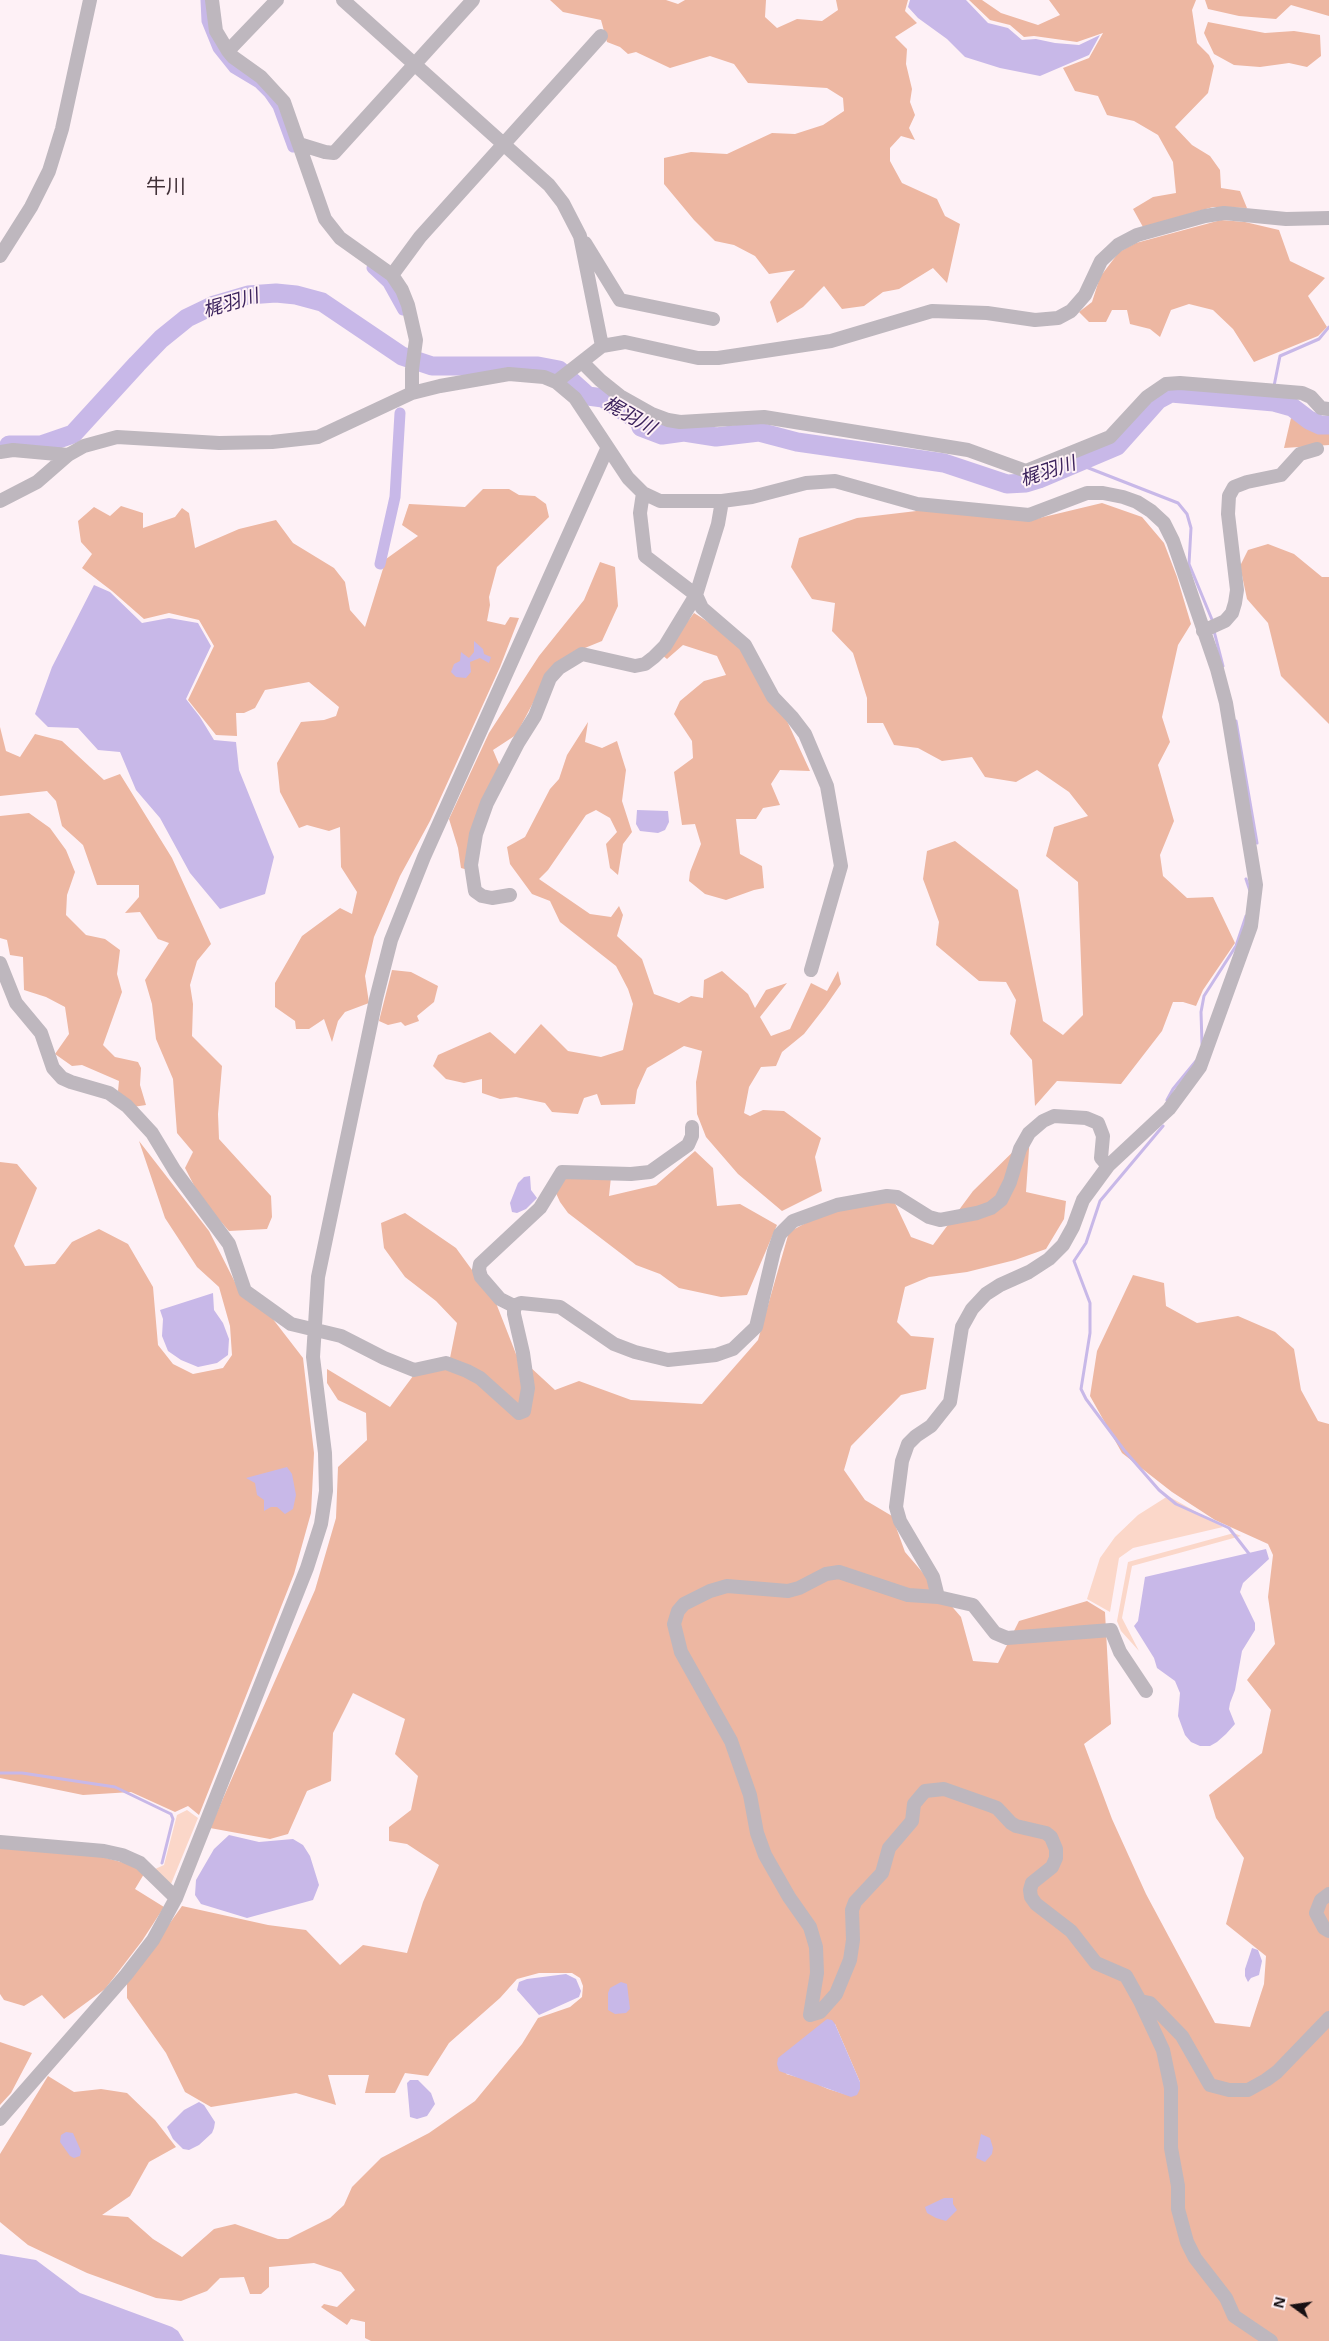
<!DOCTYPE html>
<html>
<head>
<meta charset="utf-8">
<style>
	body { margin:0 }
	#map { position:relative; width:1329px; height:2341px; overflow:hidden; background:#fef1f6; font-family:"Open Sans",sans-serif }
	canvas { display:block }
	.north { position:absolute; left:1269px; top:2281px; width:50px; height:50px; -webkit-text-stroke:4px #fef1f6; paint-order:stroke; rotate:284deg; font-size:14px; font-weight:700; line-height:20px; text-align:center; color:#171013 }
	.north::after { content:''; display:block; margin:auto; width:18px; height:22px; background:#171013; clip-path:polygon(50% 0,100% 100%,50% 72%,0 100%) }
</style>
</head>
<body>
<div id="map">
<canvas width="1329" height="2341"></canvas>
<div class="north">N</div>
</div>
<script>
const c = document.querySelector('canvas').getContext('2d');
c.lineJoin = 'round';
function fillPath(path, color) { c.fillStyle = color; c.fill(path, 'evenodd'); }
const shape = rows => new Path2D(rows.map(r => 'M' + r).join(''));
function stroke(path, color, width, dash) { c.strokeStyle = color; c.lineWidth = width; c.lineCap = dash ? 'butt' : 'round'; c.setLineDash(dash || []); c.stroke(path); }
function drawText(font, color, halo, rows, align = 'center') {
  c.font = font + ' "Open Sans","Noto Sans JP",sans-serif'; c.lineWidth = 4; c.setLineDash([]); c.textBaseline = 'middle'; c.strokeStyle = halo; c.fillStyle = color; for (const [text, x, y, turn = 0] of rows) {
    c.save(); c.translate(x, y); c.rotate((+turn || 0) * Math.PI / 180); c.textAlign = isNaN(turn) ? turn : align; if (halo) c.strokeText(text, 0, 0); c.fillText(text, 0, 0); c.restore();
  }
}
fillPath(shape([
	[1168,1496,1223,1527,1133,1548,1119,1558,1110,1612,1087,1599,1100,1558,1115,1537,1138,1515],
	[1234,1533,1241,1536,1132,1566,1122,1618,1139,1651,1121,1631,1117,1621,1128,1562],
	[187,1810,198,1818,171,1884,155,1869,164,1865,177,1815]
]), '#fbd7c9');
fillPath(shape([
	[550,0,666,0,678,4,685,0,766,0,765,17,777,28,797,19,822,21,838,10,836,0,908,0,905,11,917,23,895,37,907,49,906,64,912,89,910,102,915,115,909,128,915,140,901,136,890,148,890,161,902,183,937,199,945,216,960,224,947,283,933,268,899,289,883,292,864,306,842,309,824,286,803,307,777,323,770,302,795,270,769,274,755,256,734,245,715,241,694,220,664,184,664,158,691,152,727,154,772,133,795,134,823,125,844,111,843,98,827,88,748,83,734,64,710,56,670,68,636,52,628,54,620,47,607,42,601,20,563,12],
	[969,0,982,0,1001,13,1038,25,1060,15,1049,0,1196,0,1192,10,1197,43,1209,55,1214,66,1208,93,1175,127,1192,145,1210,156,1220,170,1221,188,1240,191,1247,208,1213,207,1143,227,1133,209,1153,197,1176,193,1173,162,1158,135,1134,121,1107,115,1098,96,1075,91,1063,68,1089,58,1103,33,1077,42,1034,36,1024,37,1010,25,990,20],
	[1205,0,1329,0,1329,16,1291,5,1276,19,1239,16,1208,9],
	[1208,22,1265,33,1294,31,1320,35,1321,56,1307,67,1289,63,1260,67,1234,65,1214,54,1204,33],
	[1221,220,1245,222,1279,230,1290,261,1325,278,1308,296,1327,327,1318,336,1254,362,1233,329,1213,310,1189,304,1171,310,1160,337,1150,329,1130,324,1127,310,1112,310,1106,322,1089,322,1079,312,1092,302,1100,277,1119,252,1136,243],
	[1291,418,1318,429,1329,429,1329,445,1284,448],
	[483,489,509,489,519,495,535,496,546,504,549,517,497,567,489,597,490,605,487,621,505,625,510,617,519,618,500,667,430,821,400,876,374,937,365,976,369,1003,345,1012,338,1021,332,1042,324,1019,309,1029,296,1029,295,1021,275,1007,275,983,302,936,340,908,352,914,357,892,341,867,340,827,329,831,307,825,299,828,280,792,277,763,301,722,324,720,336,716,339,707,309,682,265,690,255,708,244,713,236,713,237,736,216,735,188,700,214,646,199,620,169,613,144,619,112,591,82,568,92,554,81,542,78,521,94,507,110,516,121,506,143,513,143,528,175,517,182,508,189,513,195,548,239,529,276,520,293,543,334,568,345,582,350,610,365,627,386,559,418,536,402,525,409,504,465,507],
	[1102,503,1142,517,1164,543,1177,577,1191,624,1178,645,1162,717,1170,742,1158,765,1174,821,1160,855,1163,876,1187,898,1213,897,1235,943,1203,990,1196,1006,1183,1002,1173,1002,1162,1031,1121,1084,1057,1081,1035,1106,1032,1060,1010,1034,1016,1000,1006,982,979,981,936,945,939,922,923,879,927,851,955,841,1018,890,1043,1021,1063,1035,1083,1015,1078,882,1046,856,1054,827,1088,816,1069,792,1037,770,1016,782,985,777,972,757,942,761,918,748,894,745,883,723,867,723,867,698,853,653,832,631,835,603,812,599,791,567,799,538,857,518,925,510,1027,521],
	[1268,544,1294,554,1322,577,1329,577,1329,724,1281,676,1268,623,1247,599,1240,566,1248,550],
	[600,562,615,567,618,606,602,641,575,652,551,669,516,735,493,750,501,769,468,870,461,868,458,848,449,819,489,733,539,656,584,600],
	[694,613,724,632,741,648,787,721,810,771,780,770,771,784,780,805,763,808,756,819,736,819,740,854,762,866,764,888,754,890,726,900,705,894,689,881,690,872,701,844,695,824,682,825,674,772,693,758,692,741,674,714,680,701,704,681,726,675,717,656,683,645,667,659,662,655],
	[588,722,585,742,602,748,617,741,626,770,622,801,632,832,623,844,618,875,610,868,606,844,617,832,610,818,596,810,586,815,548,870,539,879,590,914,611,917,619,906,623,915,617,936,642,959,654,994,679,1003,691,996,703,998,704,980,722,971,748,994,755,1008,766,990,787,983,760,1017,771,1036,790,1029,811,983,827,991,838,971,841,984,825,1007,804,1034,782,1052,776,1066,761,1067,749,1087,744,1113,750,1116,763,1110,784,1111,821,1138,815,1157,822,1191,782,1211,738,1174,706,1137,697,1114,696,1082,702,1051,684,1046,647,1068,637,1090,635,1104,601,1105,597,1094,584,1098,578,1114,552,1112,545,1103,516,1097,500,1099,482,1093,482,1079,464,1083,446,1079,433,1066,438,1055,490,1032,515,1054,541,1024,568,1051,601,1057,623,1050,633,1004,628,989,616,966,560,922,550,901,532,894,510,864,507,847,525,837,550,789,559,779,567,755],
	[0,727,6,751,20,757,35,734,62,741,104,780,120,774,172,858,211,944,197,961,190,985,193,1004,192,1036,222,1066,218,1114,219,1139,271,1196,272,1217,267,1229,229,1231,201,1199,185,1168,193,1152,177,1133,173,1079,156,1039,152,1004,145,980,169,943,158,939,140,912,125,913,139,897,139,885,97,885,83,845,62,826,56,801,47,791,0,796],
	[29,813,50,828,66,850,75,872,67,895,66,915,86,935,105,939,120,950,117,974,122,992,103,1045,115,1057,138,1062,141,1068,140,1085,146,1105,133,1107,118,1091,119,1081,82,1065,72,1066,55,1054,69,1034,65,1007,46,997,24,990,23,957,10,955,7,940,0,938,0,816],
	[392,970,411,972,438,986,434,1002,417,1016,419,1021,405,1026,401,1022,388,1025,379,1021],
	[1030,1135,1026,1192,1066,1201,1064,1219,1046,1249,1015,1260,967,1272,929,1277,905,1287,897,1322,911,1336,934,1338,926,1389,901,1395,851,1446,844,1470,865,1500,892,1516,905,1552,961,1617,973,1661,998,1663,1019,1621,1087,1601,1105,1612,1111,1724,1084,1744,1112,1819,1146,1894,1215,2023,1250,2027,1264,1984,1266,1956,1226,1924,1244,1858,1216,1818,1209,1795,1262,1753,1271,1710,1247,1680,1275,1644,1268,1597,1273,1555,1268,1544,1215,1520,1172,1492,1122,1453,1090,1396,1097,1351,1133,1275,1164,1283,1166,1306,1197,1323,1238,1316,1275,1332,1294,1349,1301,1390,1318,1421,1329,1424,1329,2341,371,2341,365,2338,365,2322,351,2319,347,2325,321,2307,324,2304,337,2307,355,2290,341,2272,314,2263,269,2267,269,2287,261,2294,250,2294,244,2277,220,2278,207,2291,181,2301,156,2298,87,2273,28,2245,0,2222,0,2154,48,2076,74,2092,101,2089,127,2093,155,2120,176,2147,149,2162,130,2196,102,2215,128,2217,153,2239,182,2257,214,2229,235,2224,278,2239,288,2239,330,2218,344,2205,352,2187,381,2158,429,2133,475,2101,522,2044,538,2018,570,2007,582,1997,583,1986,580,1978,572,1973,539,1973,517,1979,500,1998,449,2043,428,2076,405,2073,395,2093,365,2093,369,2075,328,2075,336,2105,296,2093,211,2107,185,2092,166,2053,127,1998,127,1983,182,1906,268,1925,306,1930,340,1965,363,1945,407,1953,423,1902,439,1865,407,1844,389,1841,389,1827,411,1810,418,1776,395,1754,405,1719,353,1693,333,1733,331,1781,307,1791,288,1834,270,1839,210,1828,315,1590,336,1518,338,1467,367,1440,366,1413,338,1400,327,1383,327,1369,390,1407,416,1372,450,1358,457,1323,436,1301,405,1277,384,1248,381,1223,405,1213,456,1248,496,1303,516,1354,555,1390,579,1381,631,1400,702,1404,758,1340,789,1232,828,1211,893,1199,911,1237,933,1245,973,1191],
	[835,2024,860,2082,851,2096,828,2089,808,2080,786,2074],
	[139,1141,209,1231,241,1294,269,1314,303,1358,314,1453,311,1513,294,1574,199,1815,188,1806,175,1812,131,1792,83,1795,0,1778,0,1162,17,1164,37,1188,14,1246,25,1266,55,1264,72,1242,99,1229,128,1244,153,1287,158,1345,173,1364,193,1374,223,1368,232,1355,230,1326,219,1287,197,1267,165,1218],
	[695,1151,713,1168,717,1206,740,1204,777,1225,747,1295,721,1297,679,1288,660,1274,636,1265,568,1213,560,1202,555,1191,568,1173,611,1177,609,1196,656,1185],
	[0,1847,95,1855,136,1866,144,1874,135,1889,164,1907,142,1941,105,1989,64,2019,42,1995,24,2006,4,2000,0,1994],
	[0,2042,32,2053,11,2093,0,2105]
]), '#edb7a2');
fillPath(shape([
	[910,0,966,0,988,23,1008,28,1022,40,1036,39,1055,43,1079,45,1100,35,1089,55,1040,76,1000,68,965,57,947,39,918,18,908,7],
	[94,585,110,592,142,623,169,618,198,623,211,646,186,699,200,717,214,740,236,742,239,770,274,857,265,894,220,909,190,873,160,818,136,790,120,752,98,750,78,728,48,727,35,714,52,667],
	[474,641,483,649,484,654,491,657,489,663,480,658,470,662,471,672,466,678,456,677,451,672,454,664,460,661,461,652,469,658,474,652],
	[637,810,668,811,669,822,665,830,658,833,640,831,636,824],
	[530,1176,531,1190,537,1198,526,1209,517,1213,512,1212,510,1203,518,1183,524,1177],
	[213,1293,214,1310,223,1323,229,1339,228,1355,217,1363,198,1367,181,1360,168,1351,162,1336,163,1319,160,1310],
	[287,1467,292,1474,296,1495,293,1509,285,1514,277,1507,271,1507,264,1511,264,1500,257,1495,255,1483,246,1478],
	[1266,1549,1269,1559,1243,1583,1240,1592,1255,1623,1255,1630,1242,1651,1235,1690,1230,1703,1229,1709,1235,1724,1226,1734,1217,1742,1210,1746,1200,1746,1191,1742,1185,1735,1178,1716,1180,1693,1175,1681,1157,1668,1154,1658,1134,1626,1138,1621,1145,1577],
	[229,1835,259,1842,293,1839,303,1845,310,1856,319,1885,313,1900,247,1918,201,1904,195,1895,196,1880,214,1849],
	[1252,1948,1258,1950,1262,1961,1259,1975,1251,1978,1248,1982,1245,1976,1245,1969],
	[566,1974,576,1979,581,1991,579,1997,539,2015,517,1990,519,1982,527,1979],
	[621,1982,627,1984,630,2009,626,2013,615,2014,608,2010,608,1993,610,1988],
	[827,2019,832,2020,835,2024,860,2082,860,2089,857,2095,851,2097,779,2071,777,2064,778,2058],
	[410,2080,418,2080,431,2093,435,2104,427,2116,417,2119,410,2117,407,2083],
	[199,2102,204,2105,215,2122,214,2128,212,2133,199,2145,189,2150,183,2149,173,2139,167,2127,184,2110],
	[66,2132,73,2133,81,2151,80,2156,74,2158,70,2156,60,2142,61,2135],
	[981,2134,990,2138,993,2148,992,2154,985,2162,976,2158],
	[944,2198,953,2198,953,2204,957,2210,946,2221,936,2218,927,2213,925,2207],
	[0,2254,36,2260,80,2293,172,2327,178,2331,184,2341,0,2341]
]), '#c8b8e8');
stroke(shape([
	[1274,386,1280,356,1319,339,1329,327],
	[1083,461,1086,467,1178,503,1187,514,1191,528,1189,564,1213,622],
	[1214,631,1223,666],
	[1236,721,1257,843],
	[1246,879,1250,891],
	[1202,1044,1201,1012,1204,996,1236,946,1246,916],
	[1167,1100,1173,1089,1196,1061],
	[1163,1126,1100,1201,1086,1243,1074,1261,1090,1303,1090,1333,1081,1389,1086,1399,1124,1450,1159,1490,1176,1504,1229,1528,1250,1555],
	[0,1773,22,1773,115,1787,171,1814,173,1819,162,1863]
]), '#c8b8e8', 3);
stroke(shape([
	[206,0,207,21,218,48,234,68,259,83,269,93,278,106,293,147],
	[372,268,388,283,403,310],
	[380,564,395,497,400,413]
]), '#c8b8e8', 11);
stroke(shape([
	[9,445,41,445,73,434,137,364,161,339,187,318,214,305,248,295,276,293,296,295,322,302,402,356,432,366,538,366,559,370,588,396,603,398,639,421,641,427,662,435,684,432,716,437,759,432,797,442,944,463,1007,484,1026,483,1039,479,1117,446,1158,400,1171,393,1274,402,1292,407,1309,420,1320,425,1329,425]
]), '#c8b8e8', 19);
stroke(shape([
	[212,0,216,31,228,51,233,57,261,77,284,102,325,219,340,238,392,275,402,290,408,305,416,340,412,369,412,393],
	[343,0,549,185,563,203,580,236,602,346],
	[228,51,277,0],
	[299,144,325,152,334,153,473,0],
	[585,243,620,300,713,319],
	[0,256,31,207,49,171,62,129,90,0],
	[392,275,420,237,601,36],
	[582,362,600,380,620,396,652,414,668,420,680,422,764,417,968,450,1026,471,1110,437,1147,397,1166,384,1180,383,1302,393,1311,397,1321,408,1329,409],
	[556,382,602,346,625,342,698,358,718,358,831,341,932,311,987,313,1035,320,1058,318,1071,311,1085,295,1101,261,1118,245,1137,235,1205,216,1224,213,1286,219,1329,218],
	[0,452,13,450,68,455],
	[643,493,640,513,645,556,696,595,702,608,745,645,773,697,792,717,805,734,827,786,841,866,811,970],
	[0,501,37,482,68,455,84,446,117,437,219,443,272,442,318,437,412,393,440,386,509,374,544,377,556,382,575,398,628,478,643,493,660,501,722,501,752,497,806,483,835,481,917,504,1029,515,1087,493,1103,493,1123,497,1137,502,1151,511,1164,523,1173,541,1217,669,1226,703,1256,885,1251,926,1200,1067,1169,1109,1108,1166,1083,1200,1073,1227,1063,1245,1049,1259,1029,1272,1000,1285,986,1294,972,1309,962,1327,950,1402,931,1426,916,1436,908,1444,902,1461,896,1507,900,1521,933,1577,938,1597],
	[1203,631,1225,621,1232,613,1235,603,1237,590,1228,514,1229,496,1234,487,1247,482,1281,475,1300,454,1317,449],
	[510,895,492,898,482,896,475,891,471,865,476,834,487,803,518,743,535,716,550,678,559,668,582,654,635,666,645,664,654,657,665,646,696,595,718,524,722,501],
	[0,963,16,1003,41,1033,53,1068,62,1078,71,1082,109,1093,127,1106,152,1133,175,1171,229,1244,245,1291,291,1324,341,1336,384,1358,414,1370,446,1363,467,1371,480,1378,519,1413,524,1411,528,1388,523,1353,514,1314,514,1306,521,1303,560,1307,614,1344,635,1352,668,1360,716,1355,733,1349,756,1327,774,1251,780,1234,793,1221,837,1205,887,1196,897,1197,929,1217,940,1220,977,1213,991,1208,1001,1200,1010,1182,1020,1149,1029,1133,1043,1121,1054,1116,1086,1118,1098,1123,1103,1136,1101,1158,1108,1166],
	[514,1306,500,1299,481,1277,479,1270,480,1264,540,1208,562,1172,631,1174,650,1172,688,1145,692,1136,692,1127],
	[1146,1691,1120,1652,1111,1630,1007,1638,995,1633,973,1605,938,1597,908,1595,839,1572,826,1574,799,1588,788,1591,727,1586,710,1591,684,1604,678,1611,674,1624,681,1652,731,1741,750,1795,757,1833,765,1855,789,1897,810,1927,816,1947,817,1973,810,2015,820,2012,836,1994,850,1960,853,1940,852,1910,855,1902,882,1873,889,1848,912,1821,914,1804,925,1791,944,1789,992,1806,997,1808,1011,1823,1016,1826,1046,1833,1051,1837,1056,1849,1056,1858,1052,1867,1032,1883,1030,1890,1031,1897,1036,1904,1071,1931,1096,1963,1126,1976,1140,2001,1163,2050,1171,2088,1171,2148,1178,2186,1178,2209,1187,2242,1195,2258,1226,2298,1234,2316,1271,2341],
	[0,1842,104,1851,122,1855,140,1863,176,1898],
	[1329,1894,1321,1900,1316,1913,1324,1928,1329,1931],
	[1140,2001,1150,2003,1182,2036,1210,2085,1229,2090,1248,2090,1266,2080,1277,2072,1329,2018],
	[0,2119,126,1975,153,1940,176,1898,307,1568,321,1524,326,1491,325,1453,313,1357,318,1277,376,999,391,940,424,857,607,449]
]), '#beb7be', 14);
drawText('italic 19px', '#3c235d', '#fef1f6', [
	["梶羽川",231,304,-16],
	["梶羽川",629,416,30],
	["梶羽川",1048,472,-18]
]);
drawText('20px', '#403037', '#fef1f6', [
	["牛川",166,187]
]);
</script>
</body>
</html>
